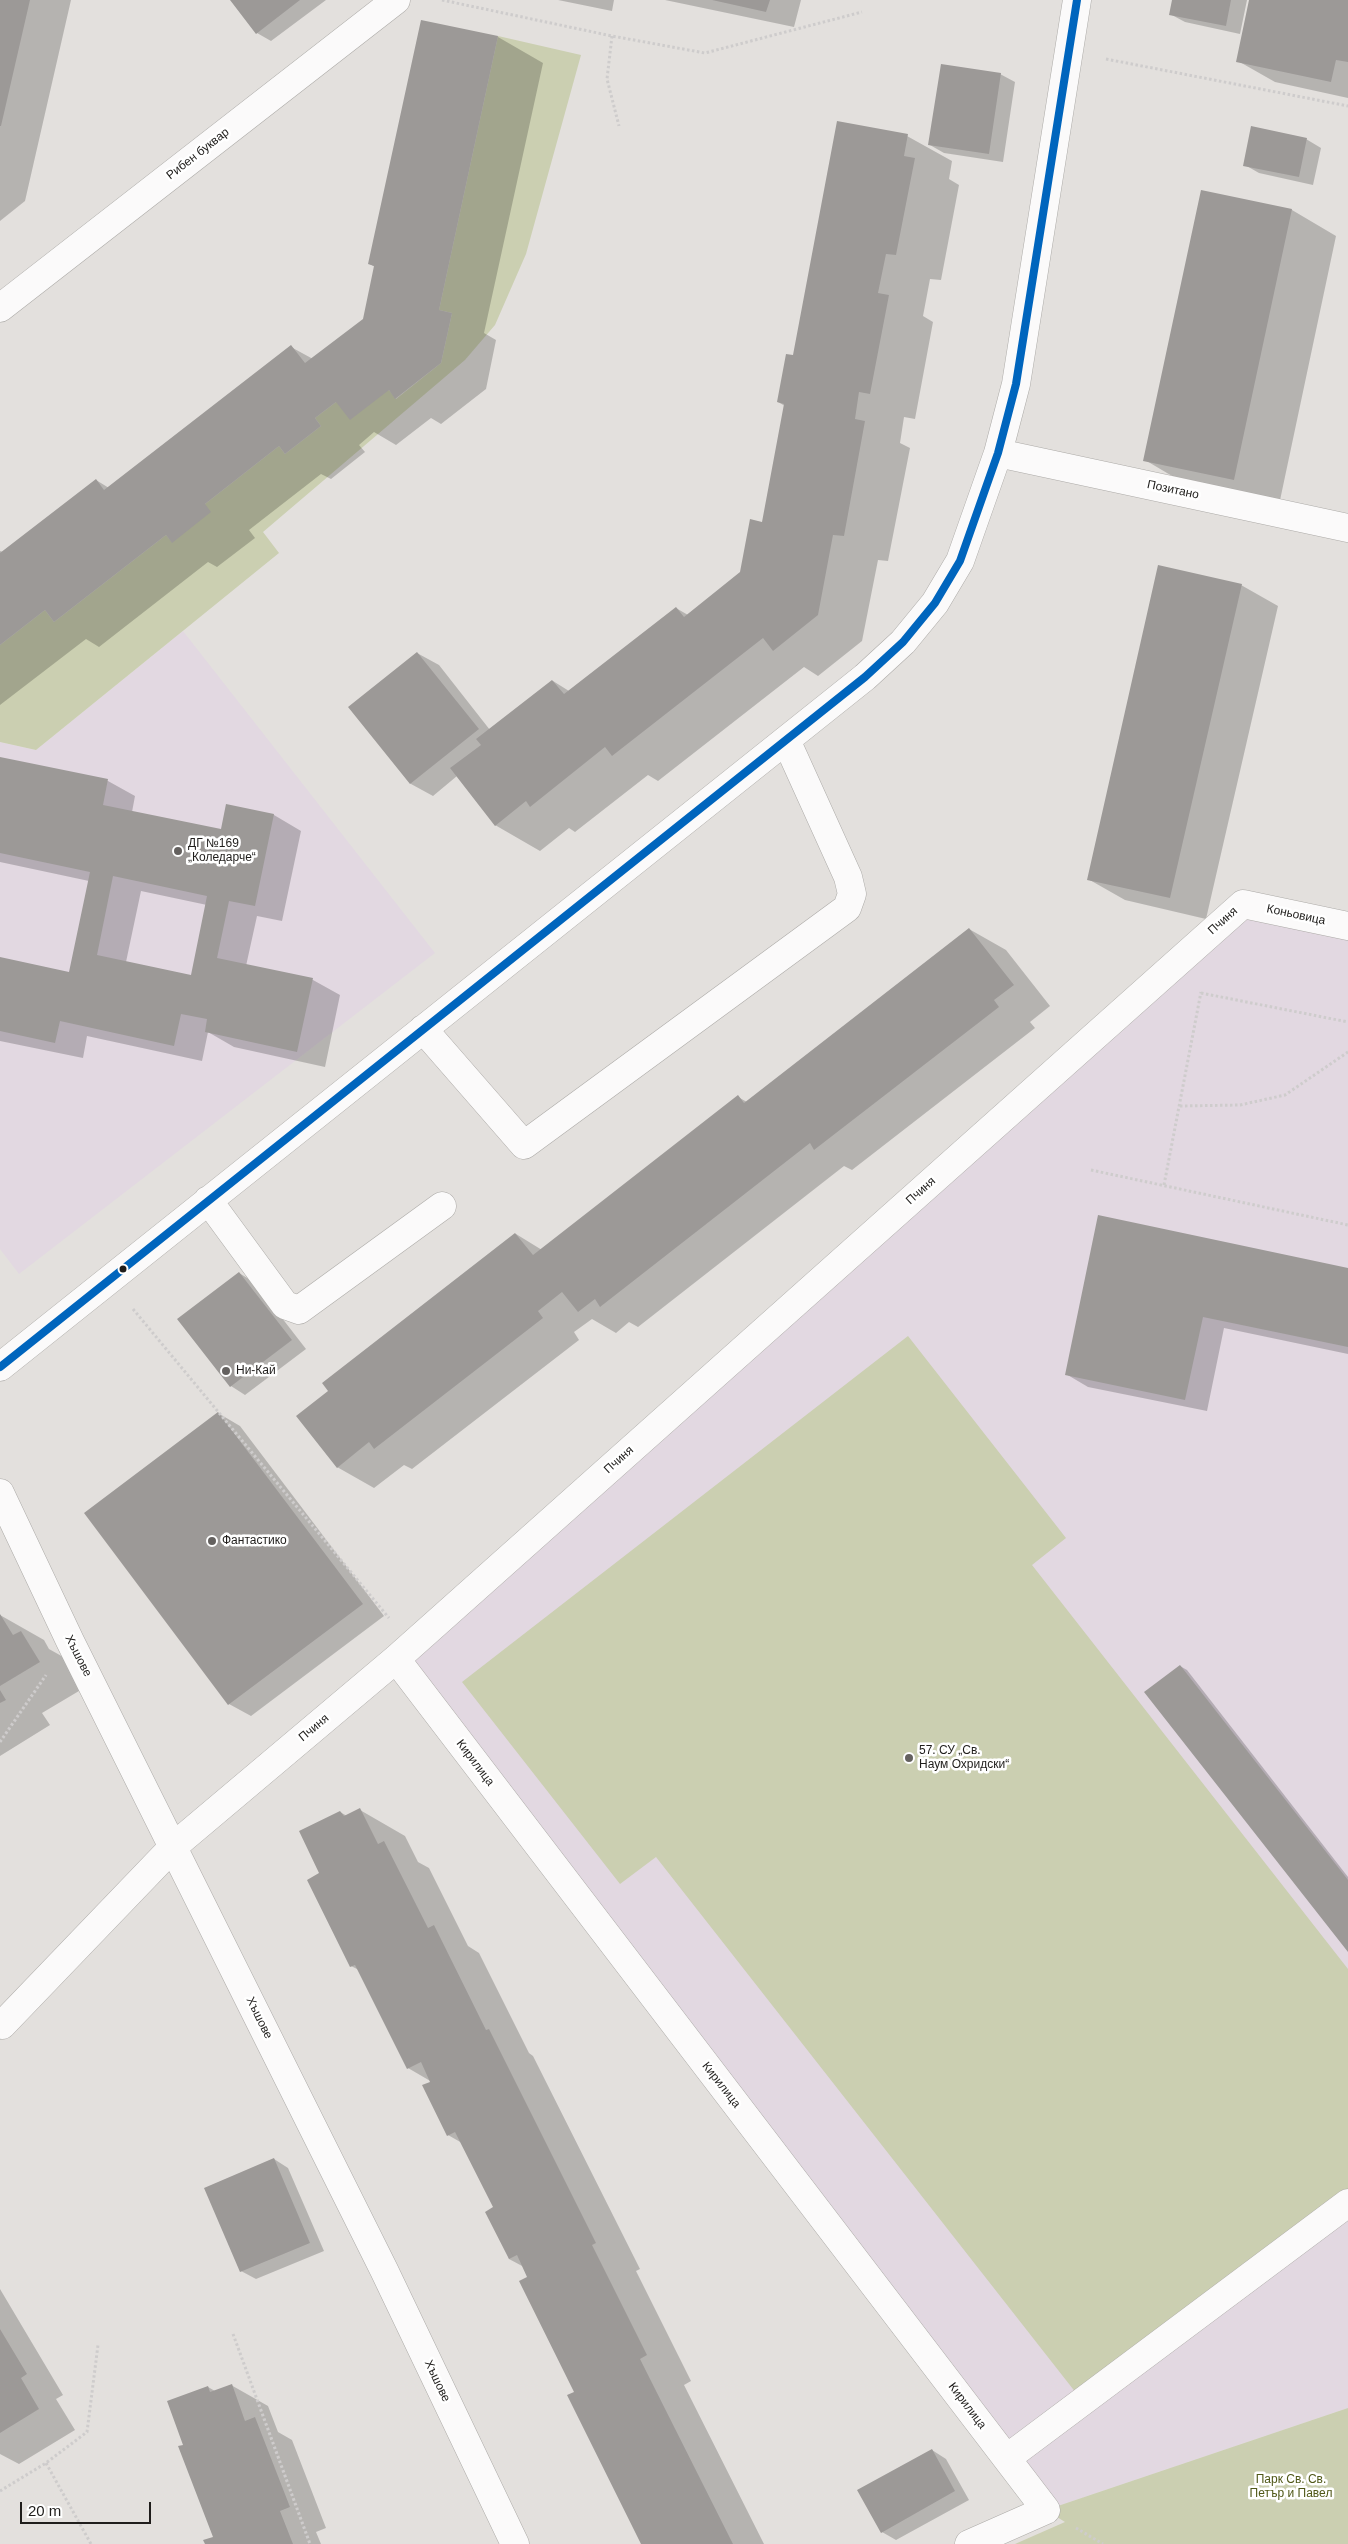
<!DOCTYPE html>
<html>
<head>
<meta charset="utf-8">
<style>
	body { margin:0 }
	#map { position:relative; width:1348px; height:2544px; overflow:hidden; background:#e3e0dd; font-family:Arial,sans-serif }
	canvas { display:block }
	.scale { position:absolute; left:20px; top:2502px; width:131px; height:22px; box-sizing:border-box; border:2px solid #1f1d1b; border-top:0; padding-left:6px; font-size:15px; line-height:18px; white-space:nowrap; color:#1f1d1b; -webkit-text-stroke:4px #fff; paint-order:stroke }
</style>
</head>
<body>
<div id="map">
<canvas width="1348" height="2544"></canvas>
<div class="scale">20 m</div>
</div>
<script>
const c = document.querySelector('canvas').getContext('2d');
c.lineJoin = 'round';
function fillPath(path, color) { c.fillStyle = color; c.fill(path, 'evenodd'); }
const shape = rows => new Path2D(rows.map(r => 'M' + r).join(''));
function stroke(path, color, width, dash) { c.strokeStyle = color; c.lineWidth = width; c.lineCap = dash ? 'butt' : 'round'; c.setLineDash(dash || []); c.stroke(path); }
function drawText(font, color, halo, rows, align = 'center') {
  c.font = font + ' Arial,sans-serif'; c.lineWidth = 5; c.setLineDash([]); c.textBaseline = 'middle'; c.strokeStyle = halo; c.fillStyle = color; for (const [text, x, y, turn = 0] of rows) {
    c.save(); c.translate(x, y); c.rotate((+turn || 0) * Math.PI / 180); c.textAlign = isNaN(turn) ? turn : align; if (halo) c.strokeText(text, 0, 0); c.fillText(text, 0, 0); c.restore();
  }
}
fillPath(shape([
	[183,631,435,953,19,1274,0,1249,0,742,36,750],
	[1243,904,1348,926,1348,2408,1046,2510,396,1659]
]), '#e2d8e1');
fillPath(shape([
	[498,36,581,55,526,254,495,325,465,360,263,532,279,553,36,750,0,742,0,645,45,610,54,622,166,535,172,542,205,504,279,446,285,454,321,426,315,418,336,402,389,390,396,399,441,363,452,313,439,310],
	[908,1336,1066,1538,1032,1565,1348,1969,1348,2189,1080,2398,656,1857,620,1884,462,1682],
	[1348,2408,1348,2544,1015,2544,1065,2522,1046,2510]
]), '#cbcfb1');
fillPath(shape([
	[0,0,71,0,25,201,0,221],
	[232,0,326,0,271,41,257,33],
	[558,0,614,0,612,11],
	[665,0,801,0,794,27],
	[1173,0,1247,0,1240,34,1185,22,1170,14],
	[1251,0,1348,0,1348,98,1275,82,1238,61],
	[422,22,498,37,543,63,484,333,496,340,486,389,441,424,431,418,396,445,374,432,359,445,365,452,331,479,321,474,249,530,255,538,217,567,208,562,99,647,86,639,0,705,0,551,3,552,96,480,109,488,291,347,313,359,364,320,375,267,370,264],
	[1000,74,1015,82,1003,162,944,153,930,145],
	[907,136,952,161,949,179,959,185,941,280,930,279,923,316,933,322,915,419,904,417,900,443,910,448,888,561,878,560,862,641,818,676,804,667,658,781,648,775,575,832,569,828,540,851,495,825,457,776,433,796,411,784,350,707,417,653,439,665,490,730,553,681,569,691,676,608,688,615,741,573,763,523,785,406,778,402,794,357],
	[1306,139,1321,148,1313,185,1259,173,1245,165],
	[1202,192,1292,210,1336,236,1279,505,1189,486,1145,460],
	[1241,585,1278,606,1206,919,1125,900,1088,879],
	[0,758,108,781,135,796,132,812,222,831,227,806,274,815,301,831,282,921,257,916,246,966,313,980,340,995,325,1067,234,1047,208,1032,202,1061,87,1036,83,1058,0,1041,0,958,70,973,89,881,0,862],
	[141,891,207,905,192,976,126,962],
	[969,929,1006,950,1050,1006,1030,1022,1035,1028,852,1170,844,1166,638,1327,629,1322,616,1333,592,1319,574,1332,579,1340,412,1469,404,1465,374,1488,337,1467,330,1391,516,1234,542,1250,738,1097,747,1102],
	[1099,1217,1348,1269,1348,1354,1224,1328,1207,1411,1088,1387,1066,1374],
	[239,1273,254,1282,306,1349,245,1395,231,1386],
	[218,1413,240,1426,384,1616,251,1716,229,1704],
	[0,1615,44,1640,49,1649,65,1658,84,1688,42,1713,50,1725,0,1756],
	[1180,1666,1187,1670,1348,1877,1348,1950],
	[360,1810,405,1836,418,1862,429,1868,468,1946,479,1953,529,2053,533,2056,640,2269,636,2271,691,2381,684,2385,764,2544,642,2544,529,2278,524,2267,509,2259,495,2208,462,2143,448,2135,432,2082,408,2068,359,1970,351,1966,321,1874,340,1812,347,1816],
	[274,2159,288,2168,324,2251,256,2279,241,2271],
	[0,2289,63,2395,56,2399,75,2430,19,2464,0,2454],
	[231,2385,268,2406,278,2432,292,2440,326,2528,316,2532,321,2544,206,2544,214,2538,185,2446,208,2387,215,2391],
	[932,2450,946,2459,969,2500,896,2540,882,2532]
]), '#0003');
fillPath(shape([
	[0,0,30,0,1,126,0,126],
	[230,0,300,0,256,34],
	[712,0,770,0,766,12],
	[1172,0,1231,0,1226,26,1169,15],
	[1249,0,1348,0,1348,62,1336,60,1331,82,1236,62],
	[421,20,498,36,439,310,452,313,441,363,395,399,389,390,350,420,336,402,315,418,321,426,285,454,279,446,205,504,211,512,172,543,166,535,54,622,45,610,0,645,0,553,96,479,104,490,291,345,305,363,363,319,374,266,368,264],
	[941,64,1001,73,989,154,928,145],
	[837,121,908,134,904,156,915,158,896,255,886,254,878,293,889,295,870,394,859,392,855,419,865,421,844,536,833,535,818,615,773,651,763,638,612,756,605,747,530,807,526,801,495,826,450,768,481,745,476,739,552,680,564,694,676,607,684,617,740,572,750,519,762,522,784,404,777,402,786,354,793,355],
	[1251,126,1307,138,1299,177,1243,166],
	[1201,190,1292,209,1234,480,1143,461],
	[1158,565,1242,584,1170,898,1087,880],
	[417,652,479,729,410,784,348,707],
	[0,757,108,779,103,805,221,829,226,804,274,814,255,906,229,901,217,958,313,978,297,1052,205,1032,207,1019,181,1014,174,1046,60,1021,55,1043,0,1031,0,957,69,972,90,872,0,853],
	[113,876,207,896,191,975,97,955],
	[969,928,1014,985,994,1000,999,1007,814,1150,810,1143,600,1307,595,1299,578,1312,562,1292,538,1311,543,1318,374,1449,369,1442,337,1468,296,1416,328,1391,322,1383,515,1233,533,1255,738,1095,744,1103],
	[1098,1215,1348,1268,1348,1347,1203,1317,1185,1400,1065,1375],
	[239,1272,292,1340,230,1387,177,1319],
	[218,1412,363,1604,228,1705,84,1513],
	[0,1614,13,1635,21,1631,40,1662,0,1686],
	[1180,1665,1348,1880,1348,1952,1144,1692],
	[0,1690,6,1700,0,1703],
	[360,1808,378,1844,384,1841,428,1928,434,1925,486,2030,489,2029,596,2243,592,2245,647,2355,640,2359,733,2544,641,2544,567,2395,574,2392,519,2281,527,2277,517,2255,509,2259,485,2212,493,2207,455,2132,447,2136,422,2085,430,2082,421,2062,407,2069,355,1965,350,1967,307,1880,319,1873,299,1831,340,1811,344,1816],
	[274,2158,310,2243,240,2272,204,2188],
	[0,2329,27,2374,21,2378,39,2409,0,2433],
	[232,2384,245,2421,255,2417,290,2507,280,2511,293,2544,205,2544,203,2540,213,2537,178,2446,183,2445,167,2401,208,2386,210,2392],
	[932,2449,955,2491,881,2533,857,2490]
]), '#9c9997');
const minor = shape([
	[0,308,396,0],
	[998,453,1348,528],
	[423,1029,524,1145,847,908,852,894,848,877,786,740],
	[208,1200,285,1305,299,1310,442,1206],
	[0,1367,865,677,903,642,935,603,960,561,998,453,1016,384,1077,0],
	[0,1493,70,1641,384,2270,515,2544],
	[396,1659,1046,2510,969,2544],
	[2,2025,174,1846,396,1659,1243,904,1348,926],
	[1007,2458,1348,2203]
]);
stroke(minor, '#acaaa7', 29);
stroke(shape([
	[442,0,612,36,705,53,862,12],
	[612,36,607,79,619,126],
	[1106,59,1348,106],
	[1201,993,1348,1022],
	[1180,1106,1240,1105,1285,1095,1348,1052],
	[1091,1170,1348,1225],
	[1164,1185,1201,992],
	[133,1309,389,1618],
	[0,1742,46,1675],
	[233,2334,310,2544],
	[46,2463,91,2544],
	[0,2491,46,2463,87,2432,98,2345],
	[1076,2528,1103,2544]
]), '#cecccc', 3, [2.5, 2.5]);
stroke(minor, '#fbfafa', 28);
stroke(shape([
	[0,1367,865,677,903,642,935,603,960,561,998,453,1016,384,1077,0]
]), '#0065bd', 8);
for (const [x, y, r, color] of [
	[178,851,5,"#64615f"],
	[123,1269,4.5,"#1f1d1b"],
	[226,1371,5,"#64615f"],
	[212,1541,5,"#64615f"],
	[909,1758,5,"#64615f"]
]) { const dot = new Path2D(); dot.arc(x, y, r, 0, 2 * Math.PI); c.fillStyle = color; c.fill(dot); stroke(dot, '#fff', 2); }
drawText('12px', '#1f1d1b', '#fff', [
	["Рибен буквар",198,154,-38],
	["Позитано",1173,490,12],
	["Коньовица",1296,915,12],
	["Пчиня",1223,921,-42],
	["Пчиня",921,1191,-42],
	["Пчиня",619,1460,-42],
	["Хъшове",78,1656,63],
	["Пчиня",314,1728,-40],
	["Кирилица",475,1763,53],
	["Хъшове",259,2018,64],
	["Кирилица",721,2085,52],
	["Хъшове",437,2381,65],
	["Кирилица",967,2406,53]
]);
drawText('12px', '#1f1d1b', '#fff', [
	["ДГ №169",188,844],
	["„Коледарче“",188,858],
	["Ни-Кай",236,1371],
	["Фантастико",222,1541],
	["57. СУ „Св.",919,1751],
	["Наум Охридски“",919,1765]
], 'left');
drawText('12px', '#505818', '#fff', [
	["Парк Св. Св.",1291,2480],
	["Петър и Павел",1291,2494]
]);
</script>
</body>
</html>
